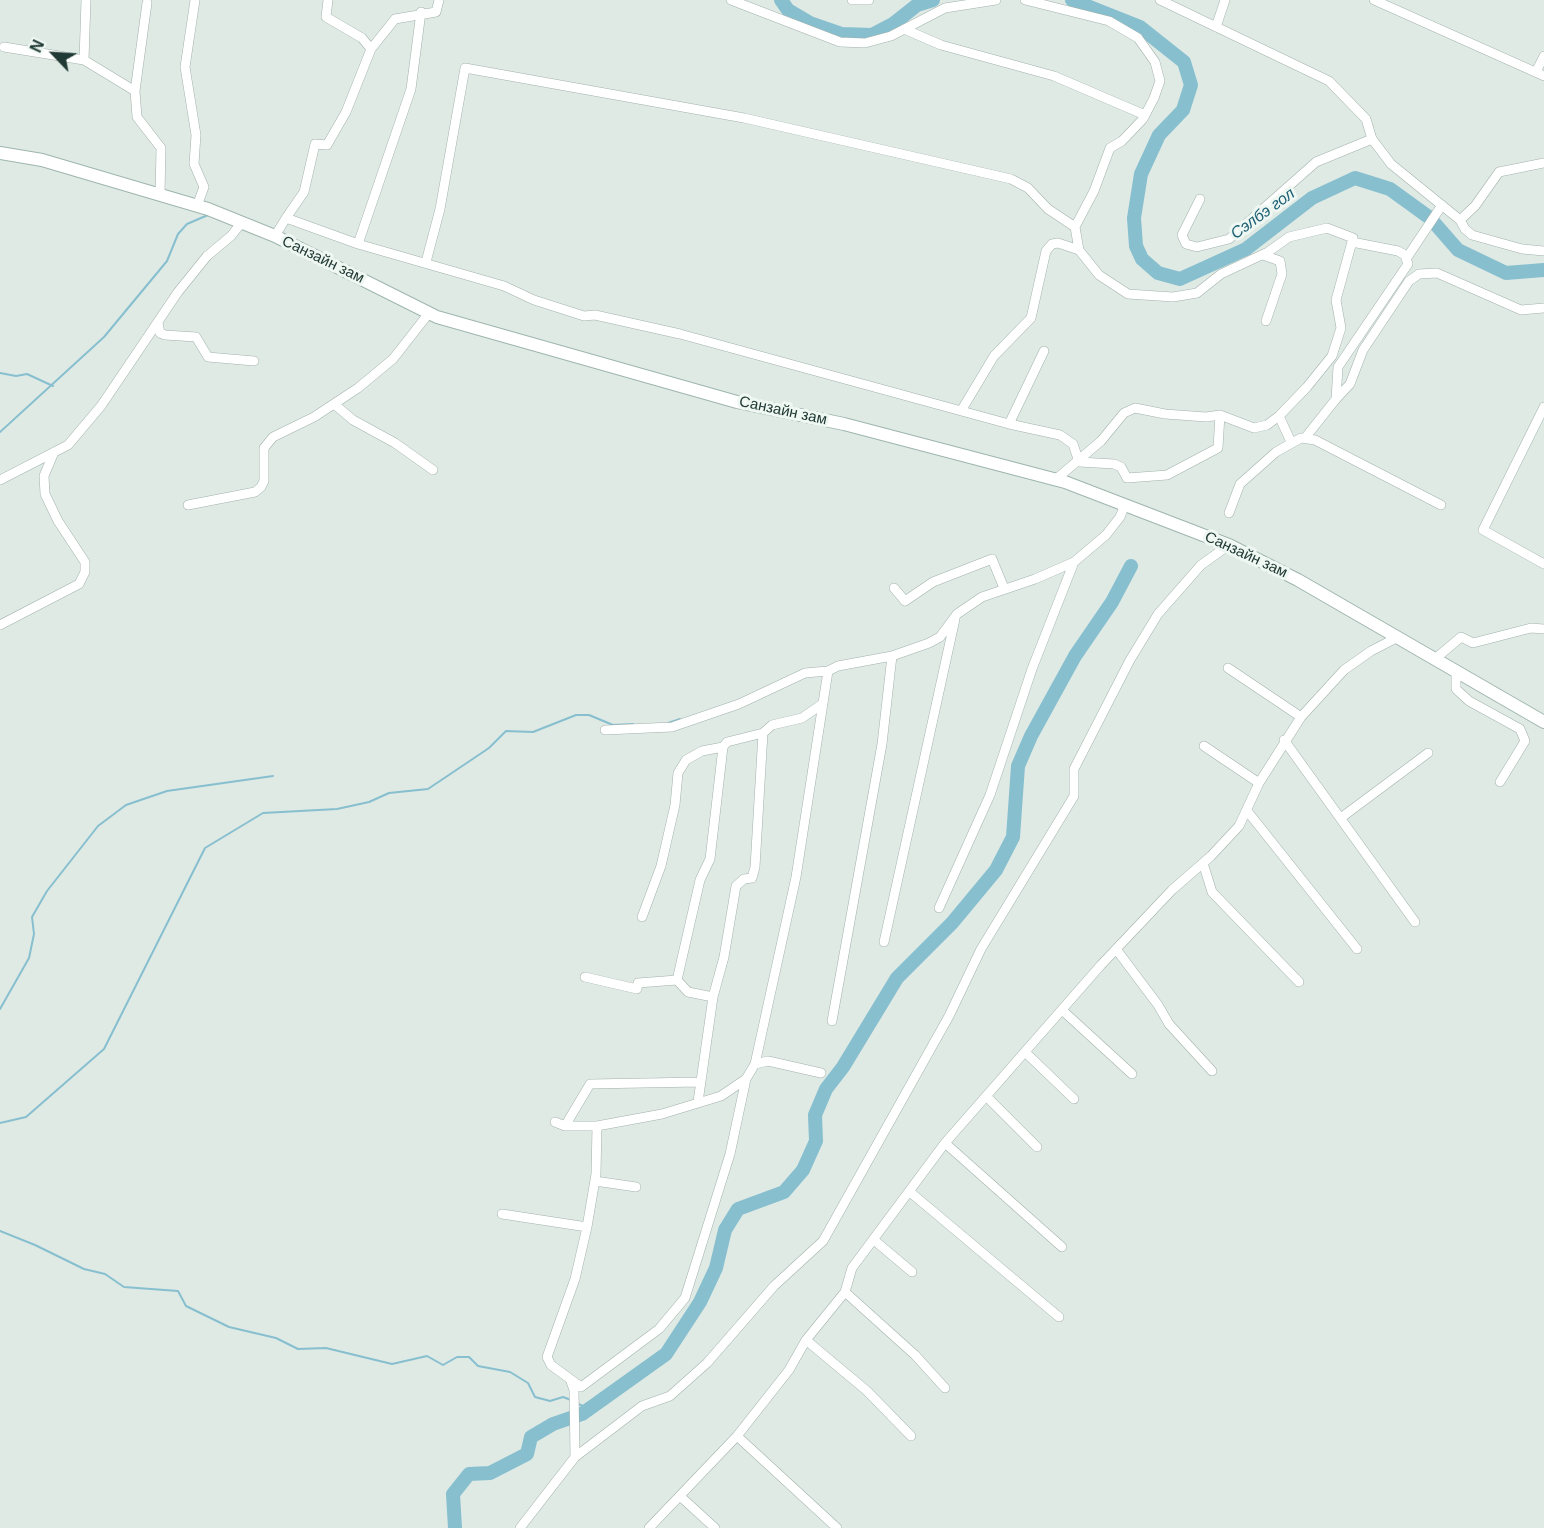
<!DOCTYPE html>
<html>
<head>
<meta charset="utf-8">
<style>
	body { margin:0 }
	#map { position:relative; width:1544px; height:1528px; overflow:hidden; background:#dfeae5; font-family:Arial,sans-serif }
	canvas { display:block }
	.north { position:absolute; left:24px; top:24px; width:60px; height:60px; -webkit-text-stroke:4px #eff7f3; paint-order:stroke; rotate:295deg; font-size:16px; font-weight:700; line-height:24px; text-align:center; color:#203934 }
	.north::after { content:''; display:block; margin:auto; width:21px; height:27px; background:#203934; clip-path:polygon(50% 0,100% 100%,50% 72%,0 100%) }
</style>
</head>
<body>
<div id="map">
<canvas width="1544" height="1528"></canvas>
<div class="north">N</div>
</div>
<script>
const c = document.querySelector('canvas').getContext('2d');
c.lineJoin = 'round';
const shape = rows => new Path2D(rows.map(r => 'M' + r).join(''));
function stroke(path, color, width, dash) { c.strokeStyle = color; c.lineWidth = width; c.lineCap = dash ? 'butt' : 'round'; c.setLineDash(dash || []); c.stroke(path); }
function drawText(font, color, halo, rows, align = 'center') {
  c.font = font + ' Arial,sans-serif'; c.lineWidth = 6; c.setLineDash([]); c.textBaseline = 'middle'; c.strokeStyle = halo; c.fillStyle = color; for (const [text, x, y, turn = 0] of rows) {
    c.save(); c.translate(x, y); c.rotate((+turn || 0) * Math.PI / 180); c.textAlign = isNaN(turn) ? turn : align; if (halo) c.strokeText(text, 0, 0); c.fillText(text, 0, 0); c.restore();
  }
}
stroke(shape([
	[0,373,16,376,27,374,53,386],
	[0,432,104,337,167,261,178,234,187,224,208,215],
	[668,723,680,719],
	[0,1009,29,958,34,934,32,917,47,891,98,826,126,805,167,791,273,776],
	[0,1123,26,1117,104,1049,205,848,263,813,337,809,369,802,389,793,428,789,489,748,506,731,533,732,576,715,589,715,613,725,633,724],
	[0,1231,35,1245,84,1269,105,1274,124,1287,178,1291,186,1306,229,1327,276,1338,298,1349,326,1348,392,1364,427,1356,443,1365,457,1357,469,1357,478,1366,510,1372,528,1383,535,1397,550,1401,563,1397,571,1400],
	[576,1403,590,1409]
]), '#87bfcf', 2);
stroke(shape([
	[781,0,788,10,810,23,842,34,872,35,893,24,917,5,933,0],
	[1072,0,1140,27,1184,62,1191,85,1183,110,1159,135,1141,174,1134,218,1136,246,1142,259,1158,273,1180,279,1246,249,1312,198,1355,178,1390,189,1430,218,1458,250,1506,273,1544,270],
	[455,1528,453,1494,469,1474,490,1473,527,1454,531,1437,553,1424,582,1414,666,1354,700,1302,716,1268,725,1230,738,1209,784,1192,803,1170,816,1141,815,1115,826,1089,843,1067,897,978,952,923,996,870,1013,837,1018,766,1031,736,1075,656,1112,602,1131,566]
]), '#87bfcf', 14);
const street = shape([
	[86,0,84,60,135,91],
	[195,0,185,67,196,135,194,164,204,187,197,206],
	[328,0,326,17,362,38,371,49],
	[731,0,840,42,865,43,891,36,945,8,996,0],
	[852,0,869,0],
	[1025,0,1109,21,1138,38,1155,62,1160,81,1154,98,1143,119,1122,141,1110,148,1094,191,1075,227,1079,250,1099,275,1128,294,1173,297,1197,293,1221,274,1268,252,1289,237,1327,228,1353,238,1336,300,1341,328,1332,356,1307,387,1279,416,1267,425,1254,428,1220,415,1206,417,1165,414,1135,408,1124,413,1101,441,1055,480],
	[1160,0,1329,81,1366,119,1372,139,1391,164,1460,220,1475,206,1499,172,1544,163],
	[1374,0,1544,76],
	[147,3,135,91,137,117,161,148,160,194],
	[1216,27,1225,0],
	[904,29,941,45,1054,76,1145,115],
	[4,47,84,60],
	[1536,72,1544,56],
	[1200,199,1182,235,1186,244,1197,247,1229,239,1316,162,1372,139],
	[286,218,304,192,315,144,327,145,346,112,371,49,395,19,436,12,439,0],
	[1460,220,1465,229,1472,235,1522,249,1544,251],
	[275,236,286,218,358,244,504,286,534,300,584,316,595,315,680,334,1009,424],
	[358,244,411,89,421,12],
	[1263,255,1280,261,1282,274,1266,321],
	[1406,259,1442,205],
	[426,262,440,209,465,68,744,118,1011,179,1028,188,1048,209,1075,227],
	[158,323,160,333,165,335,196,337,208,357,254,361],
	[1044,351,1009,424,1060,435,1073,444,1079,462,1114,464,1121,467,1127,478,1167,475,1218,448,1220,415],
	[1336,399,1350,384,1363,350,1409,281,1419,274,1437,273,1521,310,1544,308],
	[334,404,353,420,395,443,433,470],
	[1544,407,1483,530,1544,564],
	[961,411,994,356,1031,318,1046,251,1052,244,1058,243,1079,250],
	[1279,416,1291,442],
	[1305,438,1336,399,1338,367,1408,264,1405,255,1398,251,1352,242],
	[0,480,68,445,101,406,178,292,207,256,231,236,242,222],
	[188,505,255,492,261,487,264,481,264,448,273,437,314,417,358,388,393,359,429,313],
	[1229,513,1240,484,1276,452,1301,438,1315,440,1441,505],
	[894,588,905,601,933,582,992,559,1004,588],
	[0,625,79,584,85,572,85,562,58,521,45,494,44,476,54,452],
	[1435,659,1461,637,1473,643,1531,628,1544,629],
	[1228,668,1301,717],
	[1456,671,1456,689,1469,701,1520,729,1525,741,1500,782],
	[605,730,672,727,739,704,805,673,828,671],
	[1284,740,1415,922],
	[1204,746,1259,783],
	[1248,812,1357,949],
	[1342,817,1428,753],
	[1203,863,1212,892,1299,982],
	[939,908,990,795,1032,669,1074,562],
	[642,917,661,866,675,805,678,773,686,760,702,751,723,747,727,742,763,733,772,725,802,718,822,704],
	[884,942,955,619],
	[1116,949,1158,1005,1169,1024,1212,1071],
	[585,977,637,989,638,983,677,980],
	[713,997,688,992,677,980,700,880,710,859,723,747],
	[1062,1010,1132,1074],
	[832,1021,882,744,892,656],
	[1025,1052,1074,1099],
	[755,1064,768,1061,821,1073],
	[986,1096,1037,1147],
	[698,1102,713,997,724,957,736,886,744,879,752,878,755,867,763,733],
	[555,1122,565,1126,597,1126,662,1114,721,1096,746,1079,755,1064,796,877,828,671,838,666,892,656,929,643,940,637,957,614,982,597,1035,579,1074,562,1106,535,1120,517,1124,507],
	[565,1126,590,1084,700,1082],
	[597,1126,596,1174,587,1227,575,1279,547,1357,551,1365,581,1387,659,1329,685,1298,730,1154,746,1079],
	[945,1143,1062,1247],
	[595,1181,636,1187],
	[910,1192,1059,1317],
	[502,1214,587,1227],
	[874,1240,912,1272],
	[845,1292,915,1355,945,1388],
	[806,1340,867,1391,911,1436],
	[570,1379,574,1390,575,1457],
	[737,1436,837,1528],
	[681,1497,715,1528],
	[520,1528,575,1457,642,1406,670,1396,707,1363,774,1286,823,1241,949,1016,981,949,1074,796,1074,769,1130,660,1158,614,1201,565,1229,545],
	[649,1528,737,1436,789,1370,806,1340,845,1292,852,1268,945,1143,1101,965,1172,890,1211,856,1239,826,1259,783,1301,717,1344,670,1371,651,1398,637]
]);
const secondary = shape([
	[0,153,42,160,208,209,275,236,437,317,737,402,844,424,1065,482,1229,545,1298,580,1544,722]
]);
stroke(street, '#a2b1ac', 10);
stroke(secondary, '#9eb5ae', 14);
stroke(street, '#fff', 9);
stroke(secondary, '#fff', 12);
drawText('15px', '#203934', '#eff7f3', [
	["Санзайн зам",323,260,26],
	["Санзайн зам",783,411,12],
	["Санзайн зам",1246,555,25]
]);
drawText('italic 16px', '#1c6074', '#eff7f3', [
	["Сэлбэ гол",1263,214,-36]
]);
</script>
</body>
</html>
